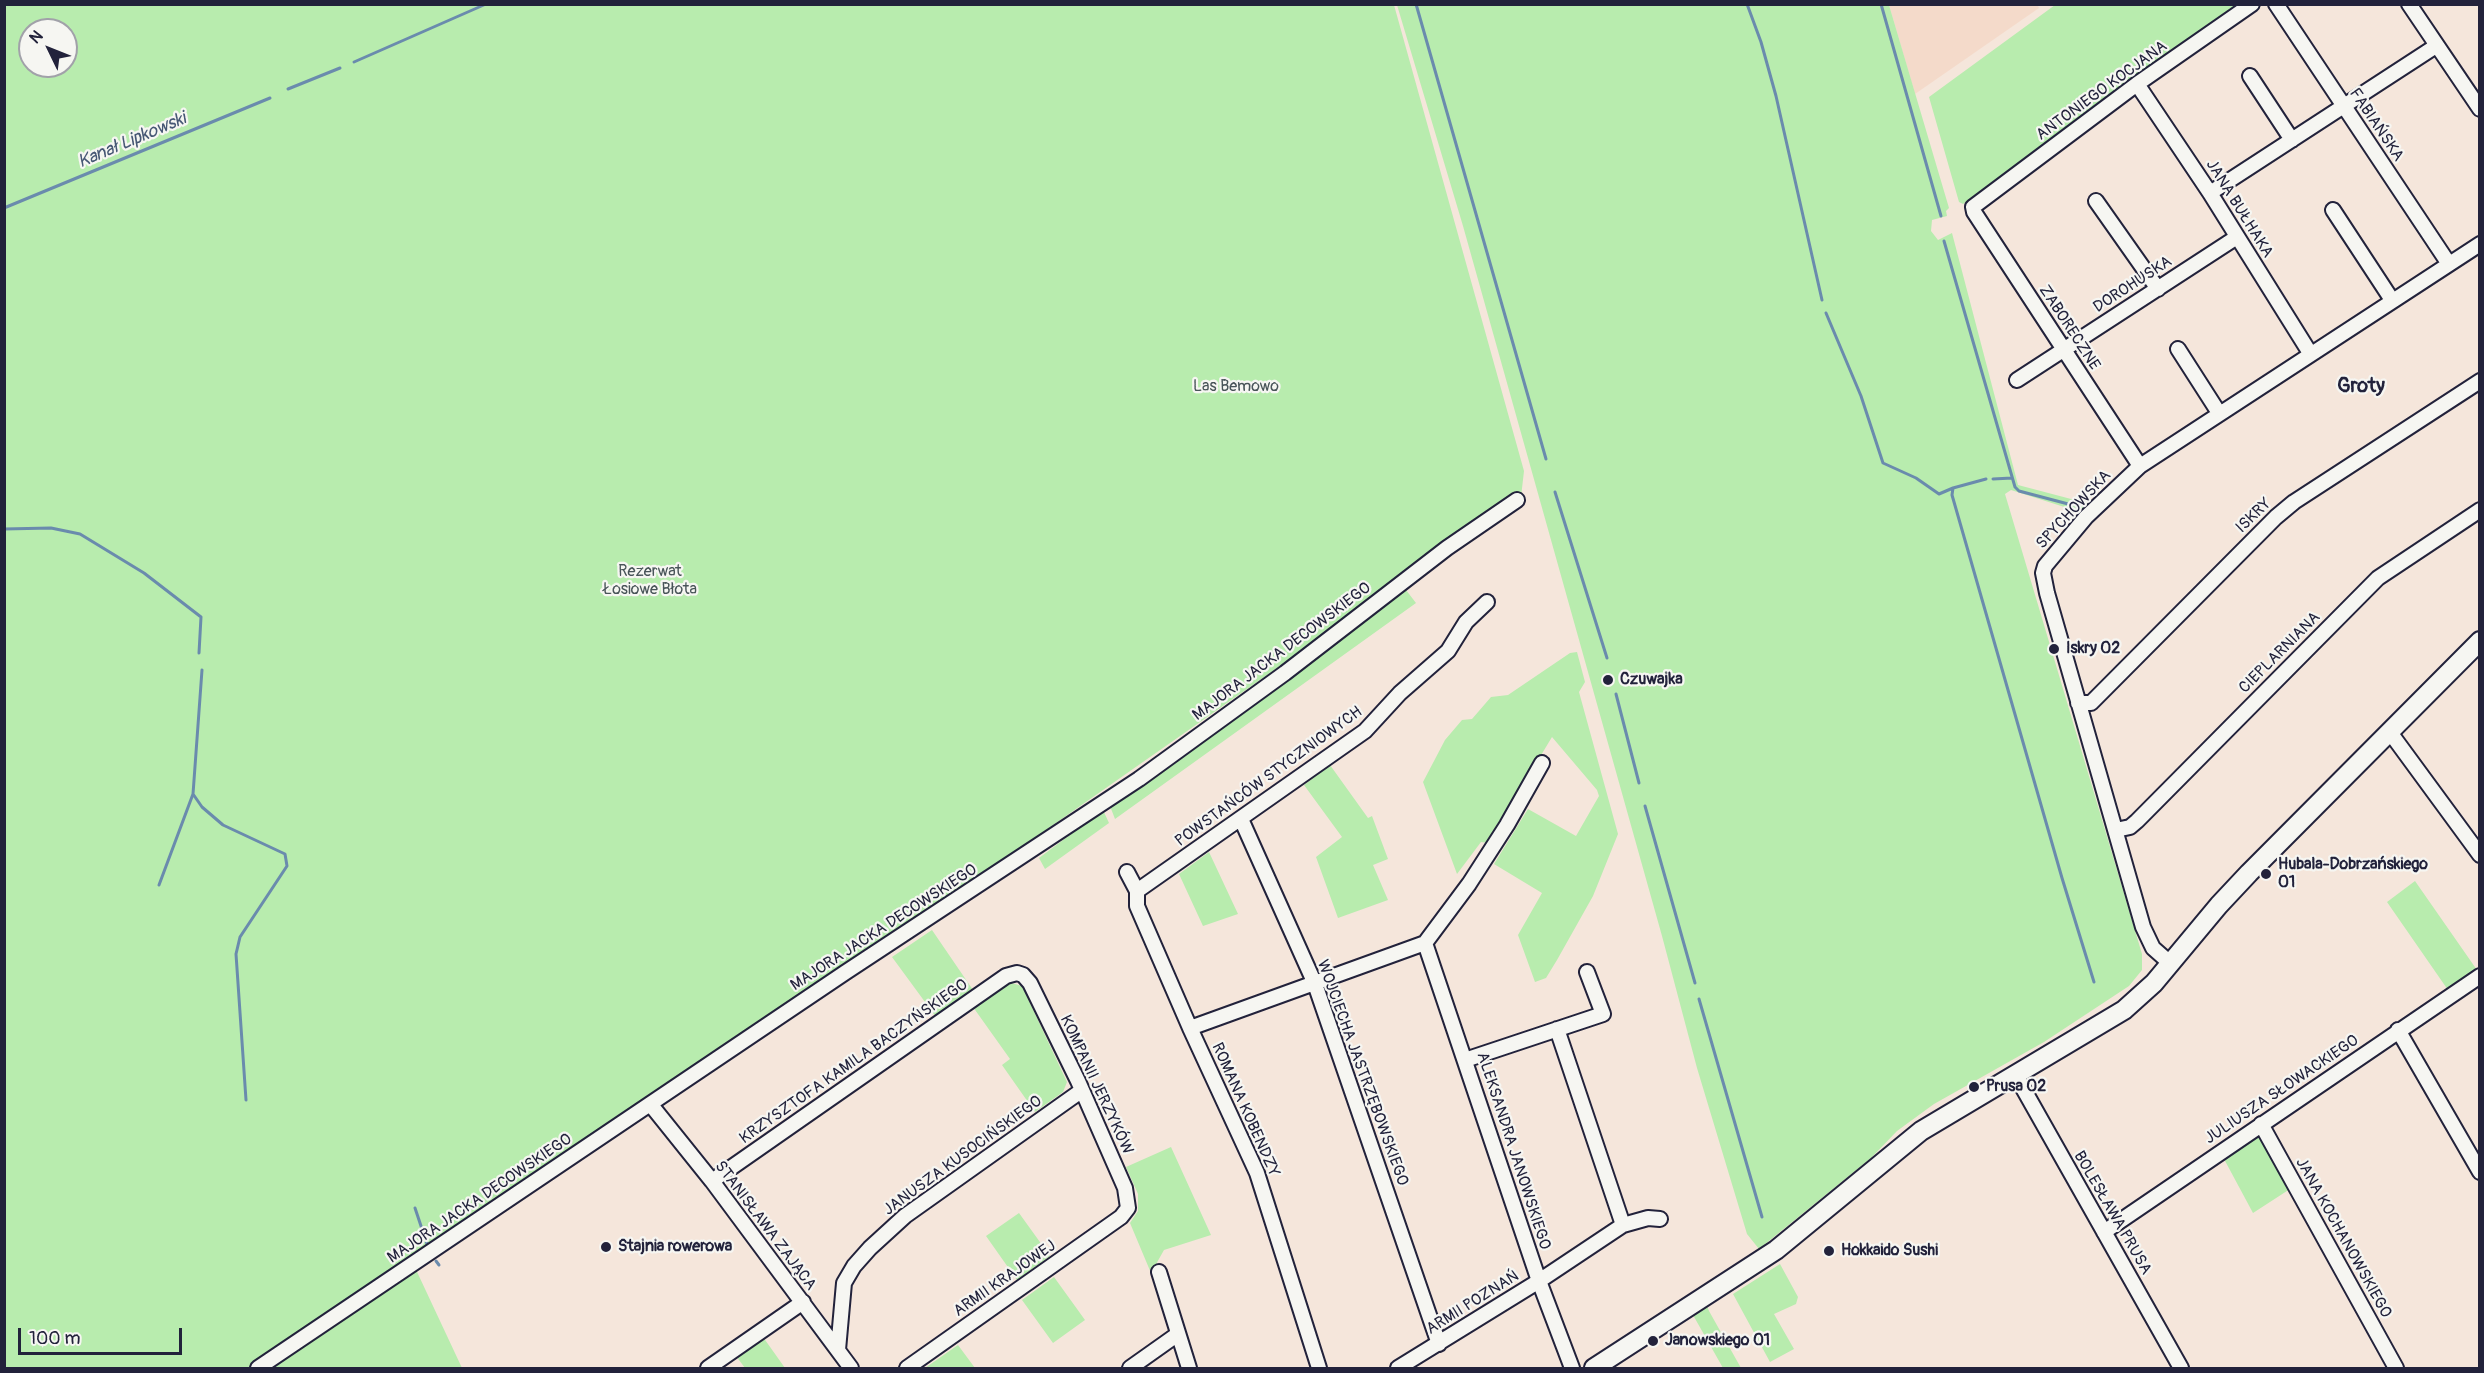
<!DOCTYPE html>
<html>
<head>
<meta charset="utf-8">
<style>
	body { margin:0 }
	#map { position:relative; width:2484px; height:1373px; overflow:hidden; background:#f5e6db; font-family:Pangolin,sans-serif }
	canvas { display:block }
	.frame { position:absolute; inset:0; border:6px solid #22223b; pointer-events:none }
	.north { position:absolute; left:18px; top:18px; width:60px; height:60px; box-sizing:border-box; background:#f6f6f2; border:2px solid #a1a1a9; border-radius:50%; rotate:313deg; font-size:16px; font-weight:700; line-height:24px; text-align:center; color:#22223b }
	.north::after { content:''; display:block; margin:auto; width:21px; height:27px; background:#22223b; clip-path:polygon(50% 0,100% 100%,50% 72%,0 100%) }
	.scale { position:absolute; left:18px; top:1328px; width:164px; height:27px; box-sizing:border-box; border:3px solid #22223b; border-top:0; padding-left:8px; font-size:18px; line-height:21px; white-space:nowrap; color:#22223b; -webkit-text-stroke:4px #f6f6f2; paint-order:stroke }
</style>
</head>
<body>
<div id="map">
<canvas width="2484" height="1373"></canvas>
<div class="frame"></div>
<div class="north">N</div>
<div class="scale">100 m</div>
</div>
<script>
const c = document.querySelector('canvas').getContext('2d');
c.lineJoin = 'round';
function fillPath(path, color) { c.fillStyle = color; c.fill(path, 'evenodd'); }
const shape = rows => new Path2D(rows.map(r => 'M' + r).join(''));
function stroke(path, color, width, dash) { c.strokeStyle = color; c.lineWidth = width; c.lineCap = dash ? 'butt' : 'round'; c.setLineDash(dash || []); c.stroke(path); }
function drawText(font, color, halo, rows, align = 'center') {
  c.font = font + ' Pangolin,sans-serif'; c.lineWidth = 4.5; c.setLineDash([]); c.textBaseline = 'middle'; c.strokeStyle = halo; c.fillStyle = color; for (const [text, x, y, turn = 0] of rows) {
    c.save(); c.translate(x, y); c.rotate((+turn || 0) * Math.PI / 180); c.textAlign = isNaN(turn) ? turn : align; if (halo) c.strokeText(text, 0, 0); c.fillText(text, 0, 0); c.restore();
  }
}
fillPath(shape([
	[2037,4,2039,8,1915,94,1889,5]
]), '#f4daca');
fillPath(shape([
	[4,5,1394,5,1524,471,1521,497,986,872,411,1259,462,1368,5,1368],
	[30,30,66,30,66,66,30,66],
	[1397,5,1889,5,1949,208,1946,211,1947,216,1932,220,1931,231,1938,240,1952,233,2018,485,2090,504,2080,512,2011,490,2005,494,2142,954,2142,970,2129,986,2044,1042,1934,1104,1897,1131,1871,1158,1759,1249,1747,1234,1697,1068,1662,936,1463,226],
	[2055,5,2242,5,1963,204,1959,202,1929,97],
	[1406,590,1416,603,1115,819,1110,806],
	[1577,652,1585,682,1579,692,1618,834,1593,896,1557,960,1546,978,1535,982,1518,935,1542,893,1494,864,1528,809,1576,836,1599,796,1597,790,1552,737,1488,843,1481,842,1457,874,1423,782,1445,740,1462,720,1472,719,1491,697,1508,695,1570,653],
	[1330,765,1368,818,1372,816,1388,859,1373,865,1388,900,1338,918,1316,857,1342,837,1304,785],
	[1103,810,1109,823,1045,869,1039,858],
	[1209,852,1238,914,1203,926,1179,874],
	[2415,881,2477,970,2448,990,2387,902],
	[932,930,973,990,936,1017,892,957],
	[1008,982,1022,986,1067,1082,1063,1092,1035,1112,1002,1065,1010,1059,973,1007],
	[2256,1137,2262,1138,2290,1189,2253,1213,2224,1159],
	[1171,1147,1211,1235,1164,1250,1151,1273,1130,1223,1138,1211,1138,1194,1126,1167],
	[1019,1213,1050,1256,1017,1280,986,1236],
	[1780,1264,1798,1297,1796,1304,1774,1314,1794,1349,1770,1362,1733,1294],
	[1054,1277,1085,1320,1053,1343,1022,1300],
	[1707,1306,1709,1311,1741,1368,1723,1368,1693,1315],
	[763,1337,785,1368,745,1368,736,1356],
	[958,1345,975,1368,925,1368]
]), '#b8ecae');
stroke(shape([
	[1416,4,1546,459],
	[1747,4,1761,42,1776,96,1822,300],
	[1881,4,1941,216],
	[354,62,486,4],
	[288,89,340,68],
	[4,208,270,98],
	[1944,241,2015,487,2019,491,2072,505],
	[1826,313,1861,396,1883,463,1916,478,1939,494,1953,488,1986,479],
	[1993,479,2012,478],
	[1953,488,1952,495,2062,878,2094,982],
	[1555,492,1607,658],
	[4,529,51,528,80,534,144,573,201,617,199,653],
	[202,670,193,794,202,807,223,825,285,854,287,866,240,937,236,954,246,1100],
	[1616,694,1639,783],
	[1645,806,1695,983],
	[159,885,193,794],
	[1699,999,1762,1217],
	[415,1208,427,1244],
	[436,1261,439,1265]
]), '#6a8bad', 3);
const street = shape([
	[2276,4,2449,264],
	[2409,4,2480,109],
	[2250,76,2292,140],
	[2137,84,2210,193,2310,353],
	[2210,193,2436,46],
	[2096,201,2158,289],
	[2333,210,2392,300],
	[2178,349,2219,413],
	[2017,380,2237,237],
	[2140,466,1974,212,1973,207,2137,84,2252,4],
	[2078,703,2091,703,2276,517,2294,502,2480,381],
	[2389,731,2480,855],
	[1241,819,1315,984,1439,1344],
	[2116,830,2130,827,2137,821,2378,578,2480,510],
	[1127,872,1137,891,1137,906,1190,1028,1257,1173,1319,1368],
	[1137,891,1365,731,1400,693,1448,651,1466,622,1487,602],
	[1425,943,1539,1281,1572,1368],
	[1425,943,1469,884,1507,825,1542,763],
	[2170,963,2153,948,2143,927,2047,593,2043,573,2045,566,2086,517,2140,466,2480,244],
	[1190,1028,1425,943],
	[1557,1029,1623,1225],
	[2398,1030,2480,1172],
	[1465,1060,1603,1014,1587,972],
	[2015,1074,2181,1368],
	[651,1105,712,1181,851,1368],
	[2261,1124,2396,1368],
	[712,1181,1006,976,1017,973,1023,975,1030,983,1078,1081,1125,1188,1128,1208,1121,1217,907,1368],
	[2104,1232,2480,976],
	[1159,1272,1189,1368],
	[838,1350,844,1283,854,1266,870,1248,905,1216,1081,1091],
	[258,1368,846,972,1139,779,1285,673,1447,548,1517,500],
	[708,1368,803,1302],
	[1130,1368,1178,1334],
	[1398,1368,1539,1281,1623,1225,1648,1218,1660,1219]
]);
const secondary = shape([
	[1594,1368,1776,1250,1921,1131,2124,1010,2154,983,2219,905,2249,873,2480,641]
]);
stroke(street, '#22223b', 18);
stroke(secondary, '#22223b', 22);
stroke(street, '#f6f6f2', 14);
stroke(secondary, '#f6f6f2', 18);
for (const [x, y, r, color] of [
	[2054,649,6,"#22223b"],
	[1608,680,6,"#22223b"],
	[2266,874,6,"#22223b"],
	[1974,1087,6,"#22223b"],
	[606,1247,6,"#22223b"],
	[1829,1251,6,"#22223b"],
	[1653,1341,6,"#22223b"]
]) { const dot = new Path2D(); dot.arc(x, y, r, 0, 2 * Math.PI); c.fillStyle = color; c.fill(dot); stroke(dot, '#f6f6f2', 2); }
drawText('16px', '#22223b', '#f6f6f2', [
	["ANTONIEGO KOCJANA",2102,91,-36],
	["FABIAŃSKA",2376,125,56],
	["JANA BUŁHAKA",2239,209,58],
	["DOROHUSKA",2133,285,-33],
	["ZABORECZNE",2069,328,57],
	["SPYCHOWSKA",2074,510,-47],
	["ISKRY",2254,516,-44],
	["MAJORA JACKA DECOWSKIEGO",1282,652,-37],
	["CIEPLARNIANA",2280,653,-45],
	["POWSTAŃCÓW STYCZNIOWYCH",1269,777,-36],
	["MAJORA JACKA DECOWSKIEGO",884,928,-33],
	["KRZYSZTOFA KAMILA BACZYŃSKIEGO",854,1062,-35],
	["WOJCIECHA JASTRZĘBOWSKIEGO",1362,1073,70],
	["KOMPANII JERZYKÓW",1096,1085,65],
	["JULIUSZA SŁOWACKIEGO",2282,1090,-34],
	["ROMANA KOBENDZY",1245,1110,66],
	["ALEKSANDRA JANOWSKIEGO",1513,1151,72],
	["JANUSZA KUSOCIŃSKIEGO",963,1156,-36],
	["MAJORA JACKA DECOWSKIEGO",480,1199,-34],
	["BOLESŁAWA PRUSA",2112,1213,60],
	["STANISŁAWA ZAJĄCA",765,1226,53],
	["JANA KOCHANOWSKIEGO",2343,1238,61],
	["ARMII KRAJOWEJ",1005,1279,-35],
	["ARMII POZNAŃ",1473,1303,-32]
]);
drawText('16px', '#485458', '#f6f6f2', [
	["Las Bemowo",1236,387],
	["Rezerwat",650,572],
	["Łosiowe Błota",650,590]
]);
drawText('bold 16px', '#22223b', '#f6f6f2', [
	["Iskry 02",2066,649],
	["Czuwajka",1620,680],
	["Hubala-Dobrzańskiego",2278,865],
	["01",2278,883],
	["Prusa 02",1986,1087],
	["Stajnia rowerowa",618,1247],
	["Hokkaido Sushi",1841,1251],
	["Janowskiego 01",1665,1341]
], 'left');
drawText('italic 18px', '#465774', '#f6f6f2', [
	["Kanał Lipkowski",132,141,-23]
]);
drawText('bold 20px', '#22223b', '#f6f6f2', [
	["Groty",2361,387]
]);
</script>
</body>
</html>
